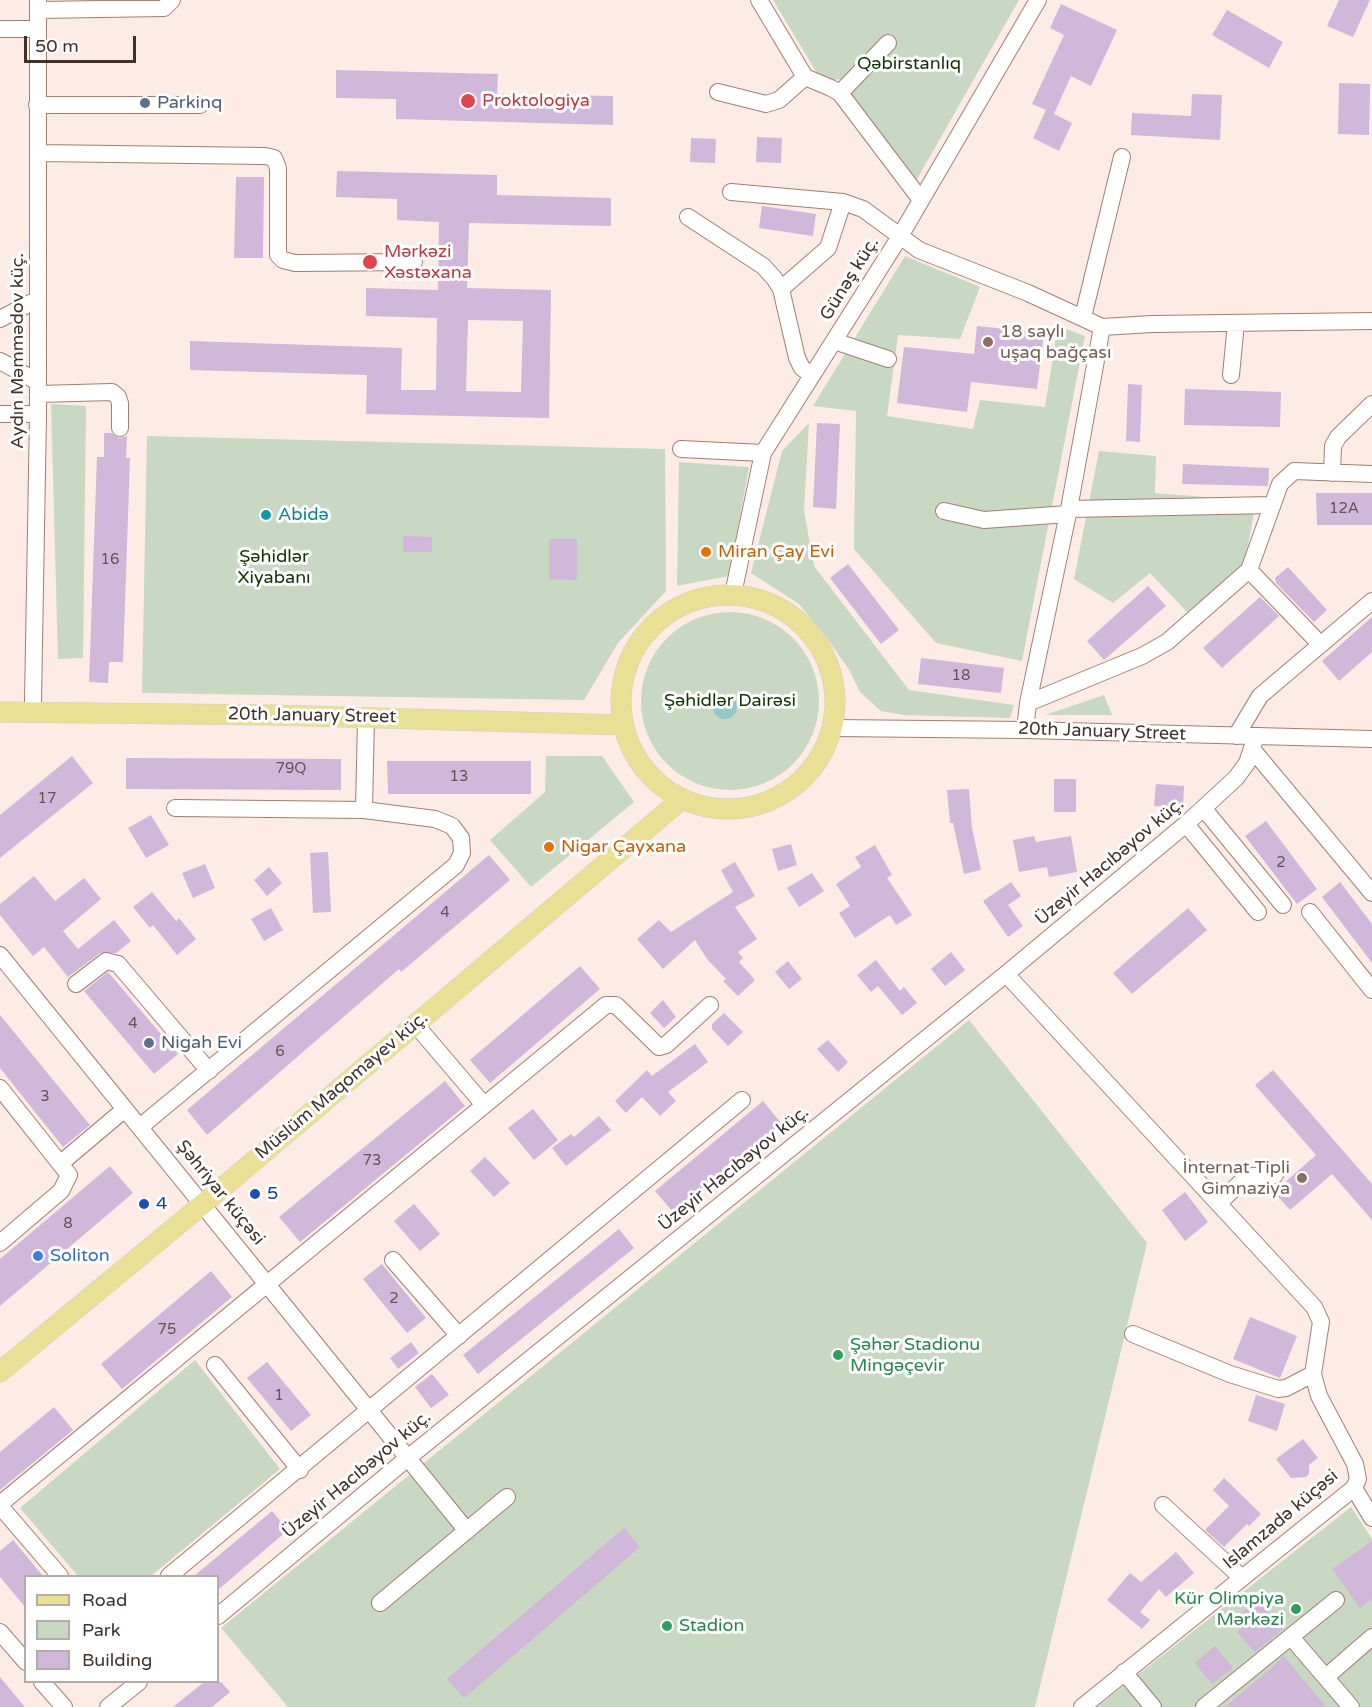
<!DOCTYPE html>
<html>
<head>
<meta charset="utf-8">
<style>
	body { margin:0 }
	#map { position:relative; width:1372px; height:1707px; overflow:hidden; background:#fcece5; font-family:"Varela Round",sans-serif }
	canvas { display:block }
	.legend { position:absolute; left:24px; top:1575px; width:195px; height:108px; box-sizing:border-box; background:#fff; border:2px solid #b3adaa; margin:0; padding:8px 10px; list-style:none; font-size:18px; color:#40312b }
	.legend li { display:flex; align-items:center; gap:12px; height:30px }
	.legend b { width:30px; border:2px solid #b3adaa }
	.scale { position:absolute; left:24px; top:36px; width:112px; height:27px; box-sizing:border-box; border:3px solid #40312b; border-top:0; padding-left:8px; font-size:18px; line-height:21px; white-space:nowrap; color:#40312b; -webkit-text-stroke:4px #fff; paint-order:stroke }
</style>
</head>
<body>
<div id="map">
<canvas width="1372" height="1707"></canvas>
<ul class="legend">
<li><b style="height:8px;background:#e9df95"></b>Road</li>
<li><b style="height:16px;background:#c8d8c3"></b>Park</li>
<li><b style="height:16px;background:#d1b7d9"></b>Building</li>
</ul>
<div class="scale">50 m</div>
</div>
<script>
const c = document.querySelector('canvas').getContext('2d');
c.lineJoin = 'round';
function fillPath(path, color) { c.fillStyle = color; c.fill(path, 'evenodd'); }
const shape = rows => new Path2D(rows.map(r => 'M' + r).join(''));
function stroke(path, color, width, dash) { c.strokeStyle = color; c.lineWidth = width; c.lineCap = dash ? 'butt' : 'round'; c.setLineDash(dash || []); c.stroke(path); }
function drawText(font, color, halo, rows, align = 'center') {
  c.font = font + ' "Varela Round",sans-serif'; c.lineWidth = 6; c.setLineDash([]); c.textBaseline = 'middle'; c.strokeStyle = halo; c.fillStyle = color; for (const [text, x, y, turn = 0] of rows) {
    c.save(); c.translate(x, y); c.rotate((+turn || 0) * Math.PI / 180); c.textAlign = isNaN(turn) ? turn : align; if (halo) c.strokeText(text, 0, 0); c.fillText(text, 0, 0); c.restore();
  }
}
fillPath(shape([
	[773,0,1019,0,916,181,839,79,823,83],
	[905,256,980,287,960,339,898,335,887,416,973,429,980,400,1045,407,1058,326,1085,336,1022,661,936,643,854,549,856,411,813,406],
	[51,404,86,406,83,658,58,659],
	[809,423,804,511,814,566,909,690,1014,705,1010,718,904,715,881,711,860,692,850,671,826,637,799,604,751,573,782,451],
	[147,436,665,449,666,591,618,643,584,700,142,693],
	[1099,451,1156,456,1155,493,1256,501,1244,568,1187,612,1150,573,1113,603,1074,579],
	[679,462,749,467,729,576,677,586],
	'641 701a89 89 0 1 1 178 0a89 89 0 1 1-178 0Z',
	[1104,695,1112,715,1045,715],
	[546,756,602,756,634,802,531,887,490,840,545,792],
	[969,1020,1147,1243,1035,1707,288,1707,221,1628],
	[195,1360,280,1469,151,1576,78,1576,20,1508],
	[1351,1507,1372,1539,1372,1707,1097,1707]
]), '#c8d8c3');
fillPath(shape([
	'713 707a12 12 0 1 1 24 0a12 12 0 1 1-24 0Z'
]), '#93c8c9');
fillPath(shape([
	[1339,0,1370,0,1353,37,1327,26],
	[1061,4,1117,30,1091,86,1071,76,1054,114,1072,123,1059,151,1033,138,1046,110,1032,104,1064,35,1050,28],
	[1227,10,1283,42,1269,68,1212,35],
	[336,70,498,74,497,94,613,96,613,125,396,119,396,99,336,98],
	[1339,83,1370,84,1369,135,1338,134],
	[1192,94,1222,95,1220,140,1131,135,1132,113,1191,116],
	[757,137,782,138,781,163,756,162],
	[691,138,716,139,715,163,690,162],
	[337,171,497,175,497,195,611,198,611,226,469,223,467,288,551,290,549,418,366,414,367,375,190,370,190,341,402,348,401,390,436,390,437,318,366,316,366,288,438,290,439,222,397,220,397,199,336,197],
	[468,320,523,321,521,392,466,391],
	[236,177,264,177,263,258,234,258],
	[762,206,816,214,813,236,759,228],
	[977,326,1044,333,1037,389,971,382,967,412,897,403,904,347,974,354],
	[1128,384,1142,385,1140,442,1126,441],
	[1185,389,1281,392,1280,427,1184,425],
	[817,423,840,424,836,509,813,507],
	[104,433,111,433,119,438,127,436,126,458,130,458,123,662,109,662,108,683,89,682,97,457,104,457],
	[1183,464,1269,468,1268,486,1182,484],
	[1316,493,1372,493,1372,525,1317,525],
	[403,536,432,537,432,552,403,552],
	[549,539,577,539,577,580,549,579],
	[848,564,899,630,881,644,830,578],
	[1288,567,1327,610,1314,622,1276,583,1275,578],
	[1148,586,1166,606,1104,660,1087,641],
	[1260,597,1279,616,1222,668,1203,648],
	[1372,617,1372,652,1339,681,1322,661],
	[921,658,1004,668,1001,693,918,684],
	[72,756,93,783,0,858,0,815],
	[126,758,341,759,341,790,126,789],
	[387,761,531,761,531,794,388,794],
	[1054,779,1076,779,1076,812,1054,812],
	[1156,784,1184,786,1183,808,1154,806],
	[969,789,972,828,981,870,964,874,953,823,950,823,947,790],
	[151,815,169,845,146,858,128,828],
	[1266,821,1317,889,1297,904,1245,836],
	[1034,836,1036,842,1071,836,1077,872,1049,877,1047,867,1019,872,1013,840],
	[791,844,797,865,778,871,772,849],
	[875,845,892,875,887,878,912,915,896,925,890,915,855,938,839,913,850,906,836,884,861,867,855,857],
	[328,852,331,912,313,913,310,853],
	[489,855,510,880,401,972,399,969,207,1135,187,1110],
	[735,862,755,896,735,907,757,939,738,952,743,958,739,962,755,980,738,996,723,981,726,979,707,959,695,940,663,969,637,939,659,920,671,932,733,892,721,870],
	[205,864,215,888,193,898,182,873],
	[269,867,282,883,267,896,254,880],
	[812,873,824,891,799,907,787,888],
	[34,876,55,901,84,878,101,899,63,931,78,949,114,920,131,941,116,953,100,953,68,977,44,947,33,956,0,915,0,904],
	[1011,882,1021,896,1008,905,1023,926,1008,937,983,901],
	[1340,882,1372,924,1372,963,1322,897],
	[152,892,176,921,179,918,196,939,177,955,153,925,150,928,133,907],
	[271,908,283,930,264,941,251,919],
	[1188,908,1207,930,1132,994,1113,973],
	[951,952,965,970,945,986,931,969],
	[876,960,900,991,904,987,917,1003,902,1015,878,986,871,992,857,975],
	[788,961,802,979,789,989,775,972],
	[580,966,600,989,490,1083,470,1060],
	[108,972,178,1054,154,1074,84,991],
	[663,1000,676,1017,664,1028,650,1013],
	[724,1013,743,1032,728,1046,712,1029,712,1024],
	[0,1015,90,1125,63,1147,0,1068],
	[828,1040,848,1062,838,1072,817,1049],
	[695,1044,708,1062,668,1092,676,1101,660,1116,642,1097,626,1113,615,1101,647,1070,652,1076],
	[1273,1070,1372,1184,1372,1220,1332,1174,1290,1210,1274,1192,1316,1155,1255,1085],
	[445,1081,465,1106,300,1242,279,1217],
	[763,1101,781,1123,673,1212,655,1191],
	[533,1109,558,1140,534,1160,508,1128],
	[599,1116,611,1130,566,1166,552,1148,571,1134,574,1137],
	[485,1157,510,1183,494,1197,470,1171],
	[110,1166,133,1193,0,1306,0,1259],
	[1185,1192,1208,1222,1185,1241,1162,1210],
	[414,1204,440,1234,420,1251,394,1221],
	[619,1229,634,1248,478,1374,463,1355],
	[382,1264,426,1318,407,1333,363,1279],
	[211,1271,232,1297,122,1389,101,1364],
	[1250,1317,1297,1336,1280,1378,1233,1359],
	[411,1342,419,1353,398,1369,390,1358],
	[267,1362,311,1415,291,1431,247,1378],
	[432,1374,449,1395,431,1408,415,1387],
	[1256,1395,1285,1404,1277,1431,1248,1421],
	[54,1407,73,1430,0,1490,0,1452],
	[1303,1439,1318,1458,1309,1465,1309,1474,1306,1477,1291,1478,1276,1459],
	[1224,1478,1261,1514,1249,1526,1247,1524,1224,1547,1205,1530,1229,1506,1213,1490],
	[272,1511,288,1530,218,1590,218,1576,194,1576],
	[624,1528,640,1547,464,1698,447,1679],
	[13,1540,43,1576,26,1576,26,1608,0,1577,0,1551],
	[1372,1541,1372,1599,1360,1608,1332,1569],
	[1176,1552,1194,1573,1166,1597,1159,1589,1140,1612,1150,1620,1142,1629,1107,1600,1130,1573,1141,1582],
	[1258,1599,1283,1629,1255,1652,1237,1632,1243,1627,1236,1618],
	[1215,1646,1233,1668,1212,1684,1195,1663],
	[1284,1656,1326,1707,1225,1707,1269,1670],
	[0,1677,25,1707,0,1707],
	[204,1682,221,1682,230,1692,212,1707,173,1707]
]), '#d1b7d9');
const minor = shape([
	[759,0,805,77],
	[38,10,164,8,172,0],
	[0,29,38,29],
	[718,92,766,104,779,100,805,77,831,88,840,93,921,200],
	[840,93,888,43],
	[37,105,200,105],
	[38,153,265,156,274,158,278,168,278,255,283,260,295,263,414,262],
	[731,192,843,202,863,209,919,250,1028,293,1102,327,1069,509,1028,703,1025,730],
	[688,217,763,266,774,278,781,289,797,358,802,368,812,375],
	[781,289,828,248,843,202],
	[1083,317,1122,157],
	[0,319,38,299],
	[1102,327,1152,324,1372,321],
	[834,341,888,359],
	[0,361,38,382],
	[1231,375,1236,323],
	[38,394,112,392,118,397,120,403,120,428],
	[0,414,38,414],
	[681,449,763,453],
	[1332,473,1333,446,1338,437,1372,404],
	[1069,509,1271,505],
	[944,511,984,520,1068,514],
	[1249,570,1320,644],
	[733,594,763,453,899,238,1038,0],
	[33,702,38,414,38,0],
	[1028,703,1142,656,1167,642,1249,570,1280,484,1294,471,1372,474],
	[832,728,1025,730,1372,739],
	[1236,736,1260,696,1372,601],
	[1252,749,1372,893],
	[1204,809,1283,905],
	[364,810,366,718],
	[1186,824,1258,912],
	[1310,912,1372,990],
	[0,955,467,1531],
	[1006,974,1314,1307,1321,1322,1313,1374,1319,1396,1355,1464,1358,1479,1354,1488,1082,1707],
	[76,984,106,961,118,964,209,1071],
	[415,1024,484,1105],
	[0,1088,69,1175,61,1191,0,1243],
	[140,1127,456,865,462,853,461,838,452,826,435,819,364,810,175,808],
	[61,1163,125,1109],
	[1219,1203,1241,1182,1252,1176,1275,1175],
	[393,1260,459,1336],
	[1133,1334,1230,1374,1278,1389,1286,1388,1313,1374],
	[215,1365,300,1470],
	[1354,1488,1372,1518],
	[0,1504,606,1005,616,1005,659,1047,666,1045,710,1005],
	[1163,1505,1242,1578],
	[0,1506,60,1576],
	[169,1576,742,1100],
	[380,1603,507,1497],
	[218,1616,409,1457,1006,974,1186,824,1236,778,1247,763,1256,736],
	[0,1632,26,1662],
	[1291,1637,1351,1707],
	[1124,1672,1153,1707],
	[1326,1677,1372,1637],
	[42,1682,64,1707],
	[108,1707,139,1682],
	[1204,1707,1336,1600]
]);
const major = shape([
	'621 702a107 107 0 1 1 214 0a107 107 0 1 1-214 0Z',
	[0,712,274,715,623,725],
	[0,1372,203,1204,682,799]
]);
stroke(minor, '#a27e70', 18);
stroke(major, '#d1cecc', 21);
stroke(minor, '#fff', 16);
stroke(major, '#e9df95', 20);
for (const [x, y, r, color] of [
	[468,101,8,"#e0444e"],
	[145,103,6,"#5c6f8a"],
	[370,262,8,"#e0444e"],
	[988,342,6,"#8d6e63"],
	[266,515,6,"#0f9aa8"],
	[706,552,6,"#e8710a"],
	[549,847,6,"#e8710a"],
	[149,1043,6,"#5c6f8a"],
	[1302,1178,6,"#8d6e63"],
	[255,1194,6,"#1a4fb4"],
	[144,1204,6,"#1a4fb4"],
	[38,1256,6,"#3f7fe0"],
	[838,1355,6,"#2e9e5b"],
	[1296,1609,6,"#2e9e5b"],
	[667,1626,6,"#2e9e5b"]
]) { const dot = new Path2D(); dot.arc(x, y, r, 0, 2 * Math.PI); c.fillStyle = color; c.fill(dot); stroke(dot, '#fff', 2); }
drawText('15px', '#645256', null, [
	["12A",1344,509],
	["16",110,560],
	["18",961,676],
	["79Q",291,769],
	["13",459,777],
	["17",47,799],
	["2",1281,863],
	["4",445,913],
	["4",133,1024],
	["6",280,1052],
	["3",45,1097],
	["73",372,1161],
	["8",68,1224],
	["2",394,1299],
	["75",167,1330],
	["1",279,1396]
]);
drawText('18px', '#0f3201', '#fff', [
	["Qəbirstanlıq",909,64],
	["Şəhidlər",274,557],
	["Xiyabanı",274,578],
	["Şəhidlər Dairəsi",730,701]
]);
drawText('18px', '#be3a42', '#fff', [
	["Proktologiya",482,101],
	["Mərkəzi",384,252],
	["Xəstəxana",384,273]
], 'left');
drawText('18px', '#4e5e75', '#fff', [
	["Parkinq",157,103],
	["Nigah Evi",161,1043]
], 'left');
drawText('18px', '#40312b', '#fff', [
	["Günəş küç.",850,279,-58],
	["Aydın Məmmədov küç.",18,351,-90],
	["20th January Street",312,716,1],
	["20th January Street",1102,732,2],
	["Üzeyir Hacıbəyov küç.",1110,862,-40],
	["Müslüm Maqomayev küç.",342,1086,-40],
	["Üzeyir Hacıbəyov küç.",734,1169,-39],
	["Şəhriyar küçəsi",220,1193,51],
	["Üzeyir Hacıbəyov küç.",357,1475,-40],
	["Islamzadə küçəsi",1281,1520,-40]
]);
drawText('18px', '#785e54', '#fff', [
	["18 saylı",1000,332],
	["uşaq bağçası",1000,353],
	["İnternat Tipli",1290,1168,"right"],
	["Gimnaziya",1290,1189,"right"]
], 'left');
drawText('18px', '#0d838f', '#fff', [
	["Abidə",278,515]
], 'left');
drawText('18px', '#c56008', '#fff', [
	["Miran Çay Evi",718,552],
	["Nigar Çayxana",561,847]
], 'left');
drawText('18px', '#164399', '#fff', [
	["5",267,1194],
	["4",156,1204]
], 'left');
drawText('18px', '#366cbe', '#fff', [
	["Soliton",50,1256]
], 'left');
drawText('18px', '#27864d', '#fff', [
	["Şəhər Stadionu",850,1345],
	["Mingəçevir",850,1366],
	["Kür Olimpiya",1284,1599,"right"],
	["Mərkəzi",1284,1620,"right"],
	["Stadion",679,1626]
], 'left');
</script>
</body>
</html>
